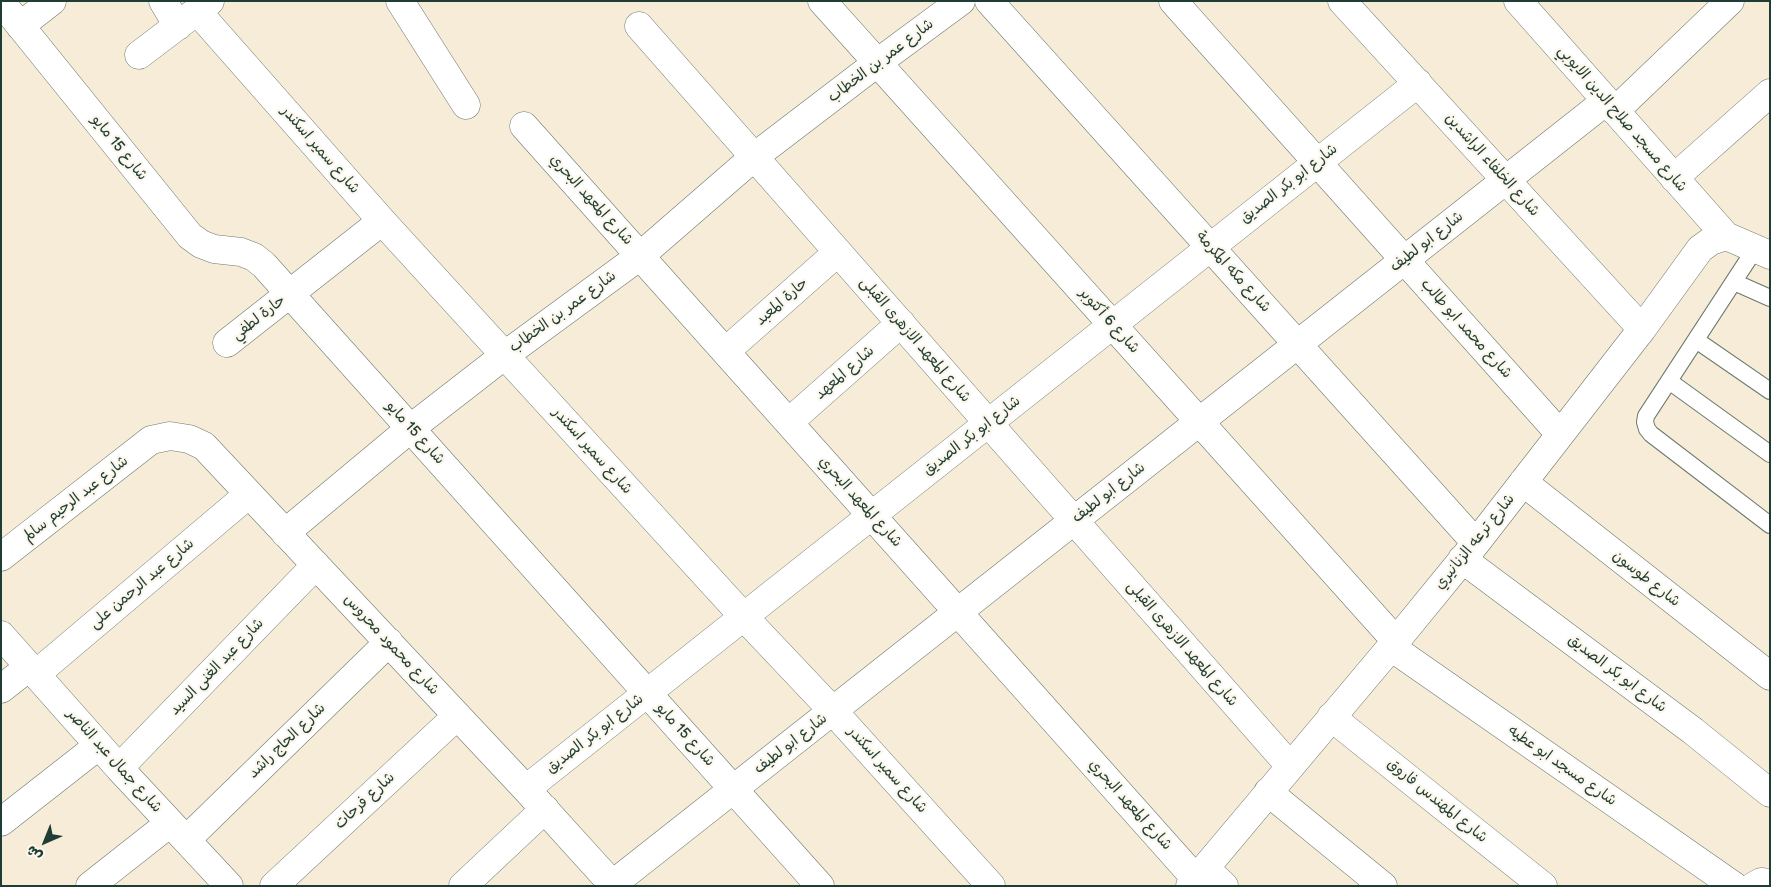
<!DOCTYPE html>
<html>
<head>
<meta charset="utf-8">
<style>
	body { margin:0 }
	#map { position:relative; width:1771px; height:887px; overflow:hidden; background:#f7ecd7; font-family:"Balsamiq Sans","Playpen Sans Arabic",sans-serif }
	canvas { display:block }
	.frame { position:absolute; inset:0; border:2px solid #1f3d34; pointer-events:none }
	.north { position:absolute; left:20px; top:817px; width:50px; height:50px; -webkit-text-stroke:4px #fbf7ec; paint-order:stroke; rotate:224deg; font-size:14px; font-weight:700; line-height:20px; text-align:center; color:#1f3d34 }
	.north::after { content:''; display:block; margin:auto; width:18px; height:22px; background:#1f3d34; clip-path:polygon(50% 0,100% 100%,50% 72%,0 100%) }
</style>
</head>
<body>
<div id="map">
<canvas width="1771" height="887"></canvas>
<div class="frame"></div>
<div class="north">ش</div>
</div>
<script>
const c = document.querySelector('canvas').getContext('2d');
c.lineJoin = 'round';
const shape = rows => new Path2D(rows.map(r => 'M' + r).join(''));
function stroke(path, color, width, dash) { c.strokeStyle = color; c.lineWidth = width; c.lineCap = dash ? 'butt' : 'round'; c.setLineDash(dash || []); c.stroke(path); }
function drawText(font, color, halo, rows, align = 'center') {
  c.font = font + ' "Balsamiq Sans","Playpen Sans Arabic",sans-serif'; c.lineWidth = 4.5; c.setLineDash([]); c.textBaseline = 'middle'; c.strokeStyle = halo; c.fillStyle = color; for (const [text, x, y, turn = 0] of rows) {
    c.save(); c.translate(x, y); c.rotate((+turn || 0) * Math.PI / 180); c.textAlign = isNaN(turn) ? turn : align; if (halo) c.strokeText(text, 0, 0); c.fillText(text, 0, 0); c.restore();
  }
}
const service = shape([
	[1755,249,1646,416,1645,422,1647,429,1651,434,1770,525],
	[1734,282,1770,298],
	[1696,340,1770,391],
	[1669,381,1770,454]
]);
const minor = shape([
	[163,1,178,26],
	[400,1,466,105],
	[822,1,1396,641],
	[989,1,1476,543],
	[1173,1,1560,434],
	[1342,1,1642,329],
	[1518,1,1726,236],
	[1,2,190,236,201,244,214,249,241,252,254,257,264,265,820,886],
	[197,11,382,221,744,617,833,711,991,886],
	[20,26,52,1],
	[639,26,1290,766],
	[139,55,210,1],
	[1615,111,1730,1],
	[524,126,1196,879],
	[1674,178,1770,93],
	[227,343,382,221],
	[726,351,838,252],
	[789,422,901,323],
	[1523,482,1770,676],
	[285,533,411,428,505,355,640,256,754,157,877,63,961,1],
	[1,557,151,440,170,436,189,439,204,446,526,789,614,886],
	[1462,559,1693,731,1770,793],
	[1,635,119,768,229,886],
	[1391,647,1734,886],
	[36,674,249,494],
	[1,689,29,667],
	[1331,717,1543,886],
	[119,768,316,565],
	[526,789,1418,83],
	[1268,792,1383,886],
	[1,822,98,746],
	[186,840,389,642],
	[1205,868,1224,886],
	[613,884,1606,101],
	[90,886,170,823],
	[274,886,457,716],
	[463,886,545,809],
	[1190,886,1396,641,1476,543,1642,329,1700,249,1711,241,1726,236,1770,255],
	[1754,886,1761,882,1770,883]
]);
stroke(service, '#6b7a6d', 18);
stroke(minor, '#6b7a6d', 29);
stroke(service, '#fff', 16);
stroke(minor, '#fff', 28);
drawText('15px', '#1f3d34', '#fbf7ec', [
	["شارع عمر بن الخطاب",881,61,-37],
	["شارع مسجد صلاح الدين الايوبي",1622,119,49],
	["شارع 15 مايو",119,148,51],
	["شارع سمير اسكندر",320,150,49],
	["شارع الخلفاء الراشدين",1492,165,48],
	["شارع ابو بكر الصديق",1289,184,-38],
	["شارع المعهد البحري",591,200,48],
	["شارع ابو لطيف",1427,242,-38],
	["شارع مكه المكرمة",1233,272,48],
	["حارة المعبد",782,302,-41],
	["شارع عمر بن الخطاب",563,312,-36],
	["حارة لطفي",259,318,-38],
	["شارع 6 أكتوبر",1109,321,48],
	["شارع محمد ابو طالب",1466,329,48],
	["شارع المعهد الازهرى القبلى",915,340,49],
	["شارع المعهد",845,373,-41],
	["شارع 15 مايو",415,433,48],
	["شارع ابو بكر الصديق",972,436,-38],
	["شارع سمير اسكندر",592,451,48],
	["شارع ابو لطيف",1109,493,-38],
	["شارع عبد الرحيم سالم",76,499,-38],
	["شارع المعهد البحري",860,502,48],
	["شارع ترعه الزنانيري",1475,542,-51],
	["شارع طوسون",1646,579,38],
	["شارع عبد الرحمن على",142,584,-40],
	["شارع المعهد الازهرى القبلى",1182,644,49],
	["شارع محمود محروس",391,645,47],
	["شارع عبد الغنى السيد",217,667,-46],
	["شارع ابو بكر الصديق",1617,674,37],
	["شارع ابو بكر الصديق",595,734,-38],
	["شارع 15 مايو",685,735,48],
	["شارع الحاج راشد",287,741,-44],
	["شارع ابو لطيف",791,744,-38],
	["شارع جمال عبد الناصر",114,761,48],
	["شارع مسجد ابو عطيه",1562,766,35],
	["شارع سمير اسكندر",887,770,48],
	["شارع فرحات",365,801,-43],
	["شارع المهندس فاروق",1437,801,39],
	["شارع المعهد البحري",1130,805,48]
]);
</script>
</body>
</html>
